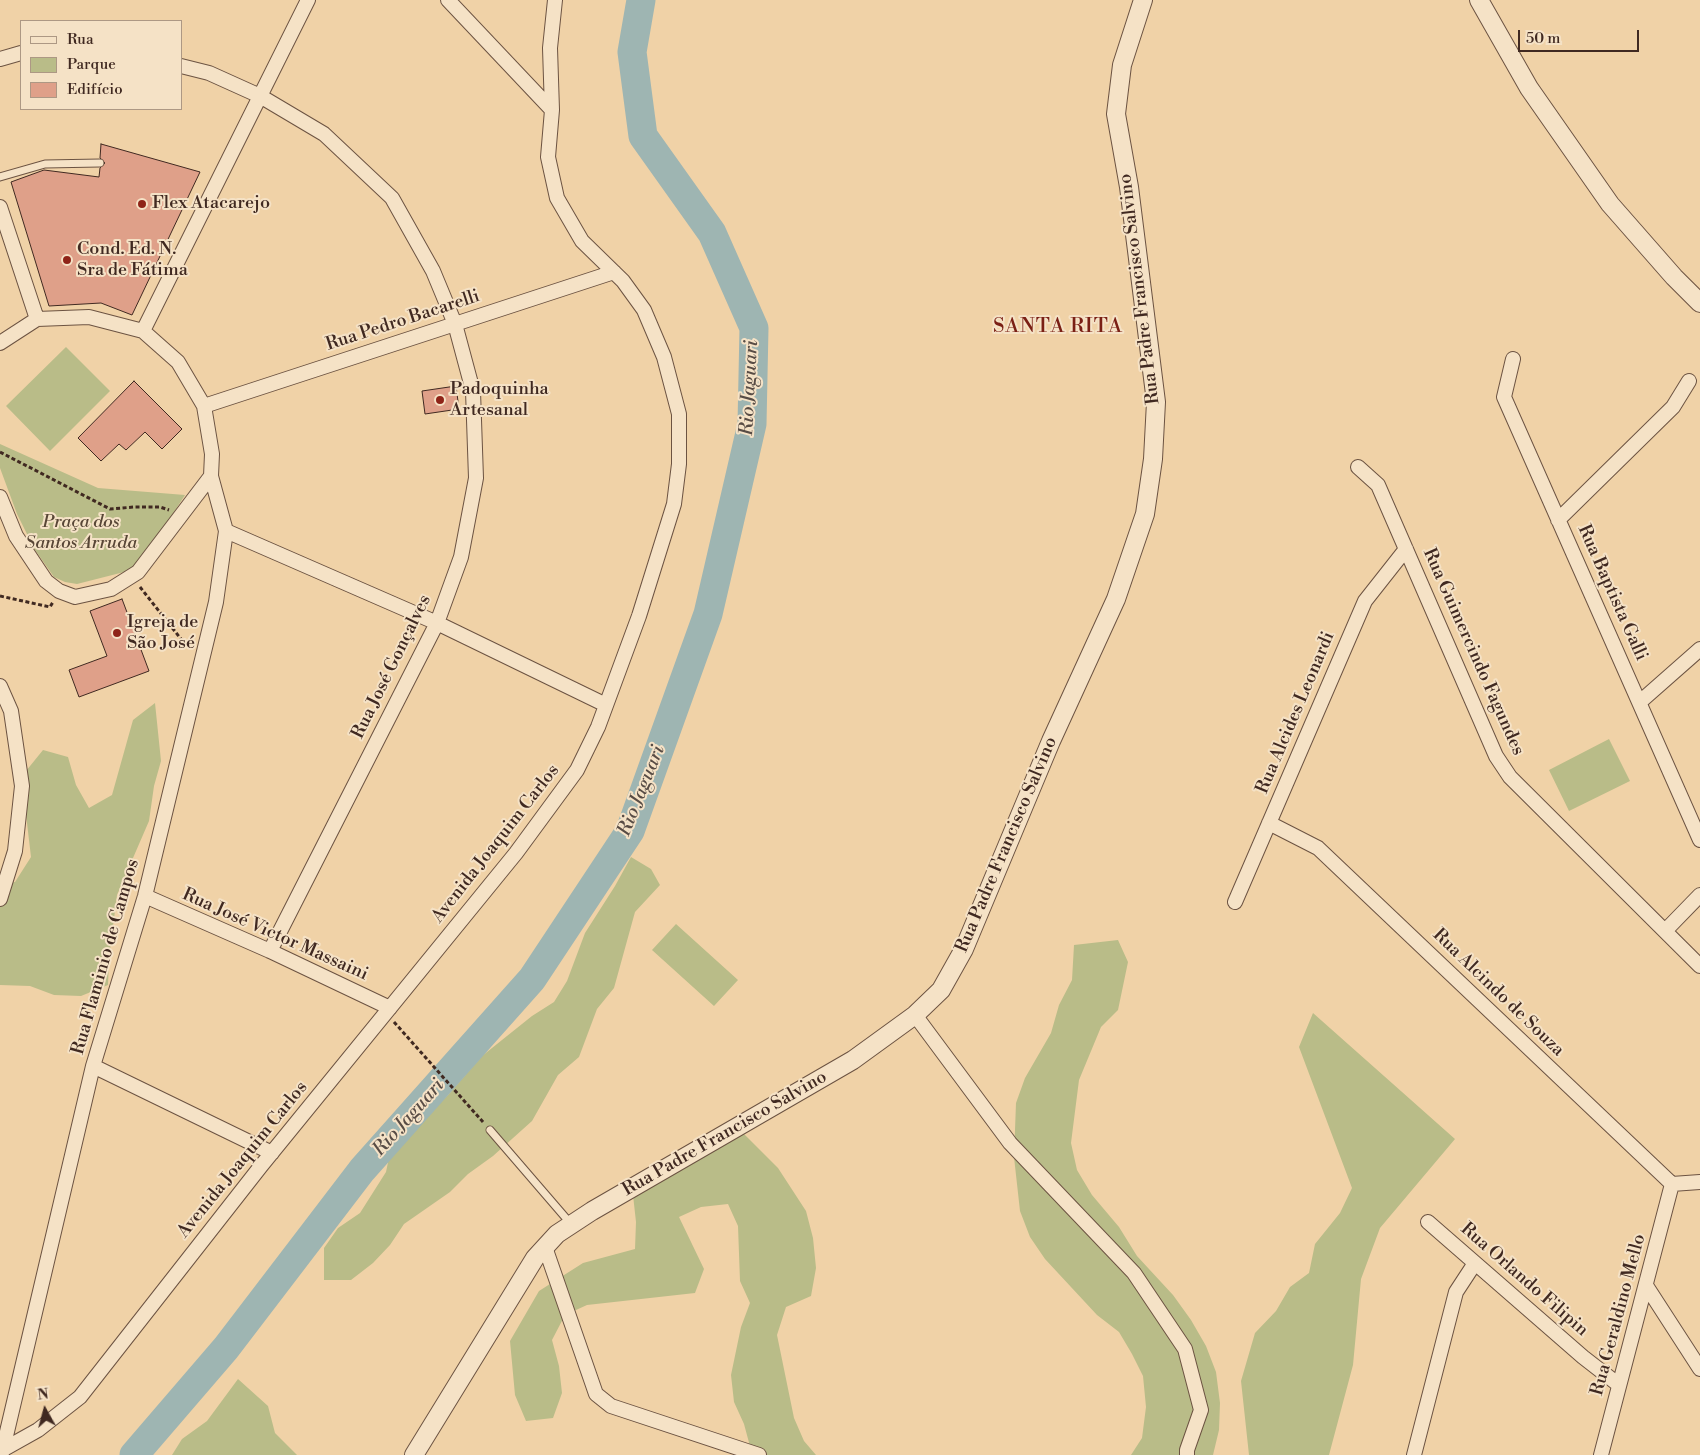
<!DOCTYPE html>
<html>
<head>
<meta charset="utf-8">
<style>
	body { margin:0 }
	#map { position:relative; width:1700px; height:1455px; overflow:hidden; background:#f0d2a7; font-family:"Libre Bodoni",serif }
	canvas { display:block }
	.legend { position:absolute; left:20px; top:20px; width:162px; height:90px; box-sizing:border-box; background:#f5e2c6; border:1px solid #ad9884; margin:0; padding:6px 9px; list-style:none; font-size:15px; color:#402921 }
	.legend li { display:flex; align-items:center; gap:10px; height:25px }
	.legend b { width:25px; border:1px solid #ad9884 }
	.north { position:absolute; left:20px; top:1385px; width:50px; height:50px; -webkit-text-stroke:4px #f5e2c6; paint-order:stroke; rotate:353deg; font-size:14px; font-weight:700; line-height:20px; text-align:center; color:#402921 }
	.north::after { content:''; display:block; margin:auto; width:18px; height:22px; background:#402921; clip-path:polygon(50% 0,100% 100%,50% 72%,0 100%) }
	.scale { position:absolute; left:1518px; top:30px; width:121px; height:22px; box-sizing:border-box; border:2px solid #402921; border-top:0; padding-left:6px; font-size:15px; line-height:18px; white-space:nowrap; color:#402921; -webkit-text-stroke:4px #f5e2c6; paint-order:stroke }
</style>
</head>
<body>
<div id="map">
<canvas width="1700" height="1455"></canvas>
<ul class="legend">
<li><b style="height:6px;background:#f5e2c6"></b>Rua</li>
<li><b style="height:14px;background:#b9bc88"></b>Parque</li>
<li><b style="height:14px;background:#dfa089"></b>Edifício</li>
</ul>
<div class="north">N</div>
<div class="scale">50 m</div>
</div>
<script>
const c = document.querySelector('canvas').getContext('2d');
c.lineJoin = 'round';
function fillPath(path, color) { c.fillStyle = color; c.fill(path, 'evenodd'); }
const shape = rows => new Path2D(rows.map(r => 'M' + r).join(''));
function stroke(path, color, width, dash) { c.strokeStyle = color; c.lineWidth = width; c.lineCap = dash ? 'butt' : 'round'; c.setLineDash(dash || []); c.stroke(path); }
function drawText(font, color, halo, rows, align = 'center') {
  c.font = font + ' "Libre Bodoni",serif'; c.lineWidth = 4; c.setLineDash([]); c.textBaseline = 'middle'; c.strokeStyle = halo; c.fillStyle = color; for (const [text, x, y, turn = 0] of rows) {
    c.save(); c.translate(x, y); c.rotate((+turn || 0) * Math.PI / 180); c.textAlign = isNaN(turn) ? turn : align; if (halo) c.strokeText(text, 0, 0); c.fillText(text, 0, 0); c.restore();
  }
}
fillPath(shape([
	[66,347,110,391,50,451,6,406],
	[0,444,98,488,185,495,165,526,132,570,77,584,65,582,54,577,35,550,17,514,0,468],
	[155,703,161,761,154,786,149,821,117,895,109,958,108,985,81,996,54,995,30,986,0,985,0,884,15,882,31,857,25,806,26,771,43,750,68,757,76,785,89,808,112,795,133,720],
	[1609,739,1630,781,1569,811,1549,770],
	[631,857,651,869,660,885,635,912,614,988,597,1009,579,1057,558,1075,532,1121,493,1156,468,1174,450,1192,404,1224,390,1245,373,1263,351,1280,324,1280,324,1248,338,1228,360,1213,386,1172,391,1148,448,1095,482,1056,532,1016,554,1002,567,981,585,933,615,886],
	[676,924,738,980,714,1006,652,950],
	[1118,940,1128,962,1118,1010,1101,1027,1079,1080,1071,1143,1077,1170,1092,1195,1119,1227,1137,1256,1173,1295,1191,1320,1206,1346,1216,1372,1220,1403,1219,1430,1213,1455,1131,1455,1142,1438,1146,1407,1143,1376,1132,1354,1119,1332,1097,1315,1045,1259,1030,1237,1020,1211,1014,1157,1016,1103,1025,1078,1051,1033,1059,1005,1072,980,1074,945],
	[1313,1013,1455,1139,1380,1228,1361,1279,1353,1365,1329,1455,1249,1455,1241,1381,1255,1333,1276,1311,1290,1287,1309,1273,1315,1244,1340,1213,1352,1188,1299,1047],
	[736,1126,778,1168,806,1211,813,1238,816,1268,811,1296,786,1307,777,1335,794,1418,804,1441,816,1455,755,1455,751,1450,744,1424,734,1402,731,1375,741,1327,750,1303,740,1281,738,1226,728,1204,701,1207,679,1217,704,1269,695,1293,587,1305,565,1315,552,1340,559,1366,562,1393,553,1418,526,1421,515,1395,510,1341,539,1291,583,1263,635,1249,636,1222,633,1195,650,1174,668,1156],
	[238,1379,268,1406,275,1433,297,1455,172,1455,182,1439,207,1421]
]), '#b9bc88');
stroke(shape([
	[134,1455,226,1348,362,1170,532,979,630,831,708,614,752,424,754,328,712,233,643,136,632,52,641,0]
]), '#9eb5b2', 29);
const building = shape([
	[101,144,200,172,132,315,101,303,49,306,11,182,44,170,99,177,100,168,105,163,100,158,101,144],
	[134,381,182,429,162,449,145,432,126,450,119,444,101,461,78,438,134,381],
	[456,386,459,409,425,414,422,391,456,386],
	[122,599,149,671,79,697,69,670,107,656,90,611,122,599]
]);
fillPath(building, '#dfa089');
stroke(building, '#402921', 1);
const service = shape([
	[0,177,45,164,100,163],
	[490,1130,571,1224]
]);
const minor = shape([
	[448,0,552,110],
	[0,59,21,53],
	[181,66,209,73,260,96,324,134,392,198,433,271,455,324,473,391,476,478,461,557,437,623,270,951],
	[0,207,37,319],
	[143,331,308,0],
	[0,343,37,319,89,317,143,331,178,362,204,406,212,454,211,476,226,531,216,602,145,896,93,1066,2,1453],
	[1513,359,1504,397,1700,840],
	[204,406,614,272],
	[1358,467,1378,485,1496,756,1510,777,1700,966],
	[0,497,16,536,46,581,59,591,75,597,111,589,138,572,211,476],
	[1558,520,1673,407,1689,381],
	[226,531,437,623,606,705],
	[0,686,11,711,22,786,15,851,0,899],
	[1641,701,1700,649],
	[1269,823,1318,848,1672,1184,1700,1182],
	[145,896,270,951,390,1008],
	[1235,902,1365,601,1406,549],
	[1665,931,1700,895],
	[915,1015,1010,1143,1134,1273,1185,1349,1201,1410,1187,1450,1187,1455],
	[93,1066,272,1153],
	[1428,1222,1583,1357,1619,1385],
	[545,1247,596,1394,611,1406,759,1455],
	[1647,1287,1700,1369],
	[4,1449,38,1430,80,1397,261,1166,516,853,577,770,598,727,639,616,674,504,679,464,679,414,664,357,644,310,623,281,582,241,557,198,548,157,552,110,550,48,555,0],
	[1414,1455,1456,1292,1475,1263],
	[1601,1455,1672,1184]
]);
const tertiary = shape([
	[1479,0,1529,88,1610,204,1674,277,1700,303],
	[414,1455,535,1258,557,1234,592,1211,853,1060,915,1015,941,990,964,949,1051,741,1116,599,1145,514,1153,459,1156,402,1129,187,1116,114,1122,65,1143,0]
]);
stroke(service, '#6c5342', 9);
stroke(minor, '#6c5342', 16);
stroke(tertiary, '#6c5342', 20);
stroke(shape([
	[0,452,110,509,134,507,160,507,169,510],
	[140,587,181,639,191,646],
	[0,596,50,607,53,602],
	[394,1022,483,1122]
]), '#402921', 3, [4, 2.5]);
stroke(service, '#f5e2c6', 7);
stroke(minor, '#f5e2c6', 14);
stroke(tertiary, '#f5e2c6', 18);
for (const [x, y, r, color] of [
	[142,204,5,"#8f2418"],
	[67,260,5,"#8f2418"],
	[440,400,5,"#8f2418"],
	[117,633,5,"#8f2418"]
]) { const dot = new Path2D(); dot.arc(x, y, r, 0, 2 * Math.PI); c.fillStyle = color; c.fill(dot); stroke(dot, '#f5e2c6', 2); }
drawText('18px', '#402921', '#f5e2c6', [
	["Flex Atacarejo",152,204],
	["Cond. Ed. N.",77,250],
	["Sra de Fátima",77,271],
	["Padoquinha",450,390],
	["Artesanal",450,411],
	["Igreja de",127,623],
	["São José",127,644]
], 'left');
drawText('18px', '#402921', '#f5e2c6', [
	["Rua Padre Francisco Salvino",1140,289,-97],
	["Rua Pedro Bacarelli",403,321,-18],
	["Rua Baptista Galli",1612,593,66],
	["Rua Guimercindo Fagundes",1473,652,66],
	["Rua José Gonçalves",392,667,-64],
	["Rua Alcides Leonardi",1296,713,-67],
	["Avenida Joaquim Carlos",496,844,-52],
	["Rua Padre Francisco Salvino",1007,845,-67],
	["Rua José Victor Massaini",275,935,24],
	["Rua Flaminio de Campos",106,957,-74],
	["Rua Alcindo de Souza",1498,993,44],
	["Rua Padre Francisco Salvino",725,1134,-30],
	["Avenida Joaquim Carlos",243,1160,-51],
	["Rua Orlando Filipin",1524,1280,41],
	["Rua Geraldino Mello",1619,1315,-75]
]);
drawText('italic 18px', '#584636', '#f5e2c6', [
	["Praça dos",81,523],
	["Santos Arruda",81,544]
]);
drawText('italic 19px', '#584c45', '#f5e2c6', [
	["Rio Jaguari",750,388,-87],
	["Rio Jaguari",642,791,-68],
	["Rio Jaguari",409,1118,-48]
]);
c.letterSpacing = '1px';
drawText('20px', '#7a1f14', '#f5e2c6', [
	["SANTA RITA",1058,327]
]);
c.letterSpacing = '0px';
</script>
</body>
</html>
